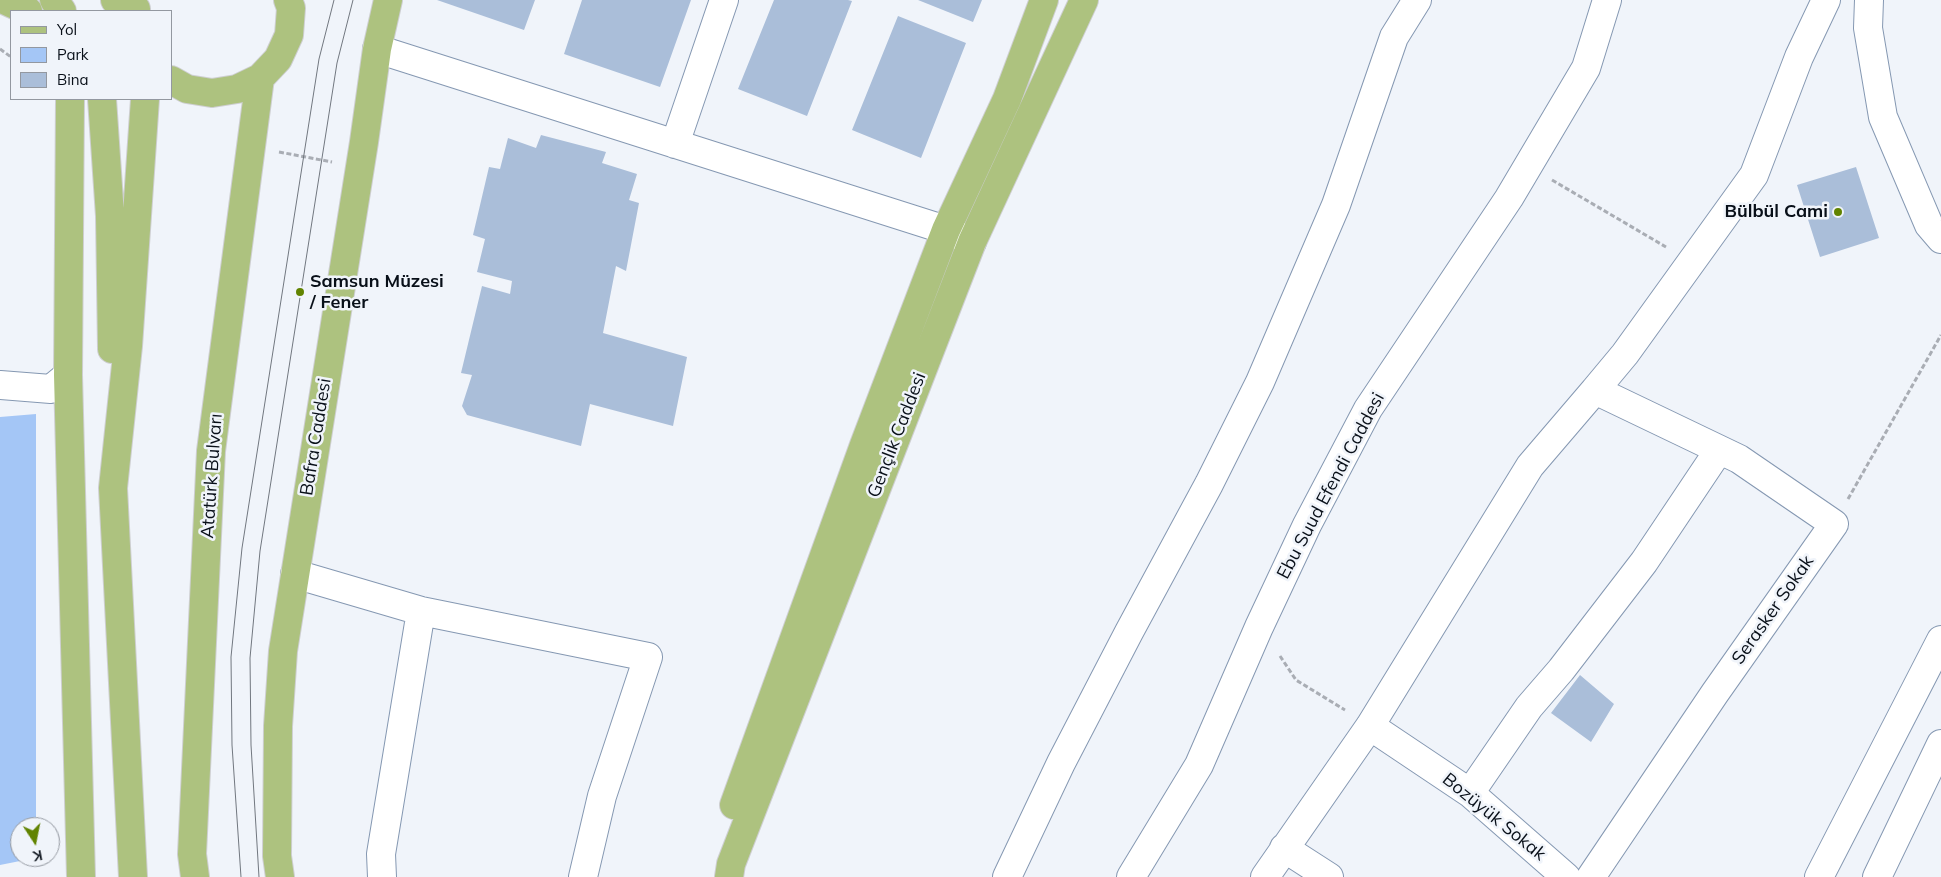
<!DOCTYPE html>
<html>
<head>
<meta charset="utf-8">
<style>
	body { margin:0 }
	#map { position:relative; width:1941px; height:877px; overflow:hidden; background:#f0f4fa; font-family:Mulish,sans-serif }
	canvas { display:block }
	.legend { position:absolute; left:10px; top:10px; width:162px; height:90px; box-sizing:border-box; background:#f0f4fa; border:1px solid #9398a0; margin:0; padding:6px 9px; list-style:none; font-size:15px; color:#080f18 }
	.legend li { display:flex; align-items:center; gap:10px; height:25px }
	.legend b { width:25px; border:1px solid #9398a0 }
	.north { position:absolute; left:10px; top:817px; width:50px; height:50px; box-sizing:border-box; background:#f0f4fa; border:1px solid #9398a0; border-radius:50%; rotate:169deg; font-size:14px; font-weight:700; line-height:20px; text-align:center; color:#080f18 }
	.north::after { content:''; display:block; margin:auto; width:18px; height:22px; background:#618300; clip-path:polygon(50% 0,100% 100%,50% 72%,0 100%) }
</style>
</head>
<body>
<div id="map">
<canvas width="1941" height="877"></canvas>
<ul class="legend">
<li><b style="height:6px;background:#adc27f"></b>Yol</li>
<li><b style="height:14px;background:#a4c6f6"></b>Park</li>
<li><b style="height:14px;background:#aabed9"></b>Bina</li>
</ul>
<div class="north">K</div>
</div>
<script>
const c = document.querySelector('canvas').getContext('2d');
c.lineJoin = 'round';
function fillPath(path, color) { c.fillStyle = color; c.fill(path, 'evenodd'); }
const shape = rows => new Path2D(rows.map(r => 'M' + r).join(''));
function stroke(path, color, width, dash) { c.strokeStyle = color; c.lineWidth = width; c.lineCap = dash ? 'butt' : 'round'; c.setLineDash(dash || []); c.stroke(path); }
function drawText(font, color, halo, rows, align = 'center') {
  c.font = font + ' Mulish,sans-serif'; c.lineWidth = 5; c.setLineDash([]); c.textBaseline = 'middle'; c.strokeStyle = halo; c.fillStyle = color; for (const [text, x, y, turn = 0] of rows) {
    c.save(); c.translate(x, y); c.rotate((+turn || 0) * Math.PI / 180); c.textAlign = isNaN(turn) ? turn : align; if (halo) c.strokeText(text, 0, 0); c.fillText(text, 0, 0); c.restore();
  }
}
fillPath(shape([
	[36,414,36,827,20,827,20,857,35,858,0,865,0,417]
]), '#a4c6f6');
fillPath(shape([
	[437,0,535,0,524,30],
	[582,0,691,0,660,87,564,54],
	[774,0,848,0,852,1,807,116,738,89],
	[918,0,982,0,973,22],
	[898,16,966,43,921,158,852,130],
	[541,135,606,152,602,163,637,174,629,200,639,203,626,271,616,266,603,333,687,357,673,426,590,404,581,446,467,415,462,406,472,375,461,373,482,286,510,294,512,281,477,272,485,239,473,235,489,167,500,169,508,138,536,148],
	[1856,167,1879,238,1820,257,1797,185],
	[1580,675,1614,704,1591,742,1551,713]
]), '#aabed9');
const minor = shape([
	[1869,0,1868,28,1883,117,1929,225,1941,239],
	[377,49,946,230,972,242],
	[675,144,724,0],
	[0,385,51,389,68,375],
	[1595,390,1625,354,1754,175,1799,57,1826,0],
	[295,574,421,611,648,657,602,796,583,877],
	[1370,726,1470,793,1566,877],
	[1470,793,1529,707,1561,670,1644,562,1719,450],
	[1284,848,1329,877],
	[382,877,381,854,421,611],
	[1007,877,1061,763,1129,632,1209,484,1260,382,1336,205,1394,37,1417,0],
	[1131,877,1199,765,1259,627,1307,525,1368,409,1509,198,1586,68,1607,0],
	[1265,877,1370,726,1530,466,1595,390,1739,459,1834,524,1715,693,1591,877],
	[1819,877,1941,640],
	[1877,877,1941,744]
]);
const major = shape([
	[4,0,28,11],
	[54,0,62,11],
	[115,0,136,9],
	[171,80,187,89,212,93,237,89,260,78,278,59,289,35,291,8,288,0],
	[70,99,68,375,81,877],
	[102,99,110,216,112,349],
	[734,805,864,445,946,230,1007,99,1044,0],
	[133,877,113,488,128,346,145,99],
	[195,877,192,854,211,451,260,78],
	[280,877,277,856,278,726,283,651,364,142,377,49,388,0],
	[729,877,731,864,972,242,1084,0]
]);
stroke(minor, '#8598b2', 30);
stroke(major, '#cecfd1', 30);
stroke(shape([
	[0,49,11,57],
	[279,152,332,162],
	[1552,180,1666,247],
	[1848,499,1941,335],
	[1280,656,1296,680,1345,710]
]), '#a9adb4', 3, [5, 2.5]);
stroke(minor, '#fff', 28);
stroke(major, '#adc27f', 28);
stroke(shape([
	[241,877,232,745,231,657,242,548,319,59,334,0],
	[259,877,251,745,250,658,260,551,337,63,353,0]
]), '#71777f', 1);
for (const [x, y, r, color] of [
	[1838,212,5,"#618300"],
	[300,292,5,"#618300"]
]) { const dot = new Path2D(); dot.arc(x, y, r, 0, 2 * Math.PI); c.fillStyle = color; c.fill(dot); stroke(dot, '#f0f4fa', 2); }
drawText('bold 18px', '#080f18', '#f0f4fa', [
	["Bülbül Cami",1828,212],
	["Samsun Müzesi",310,282,"left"],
	["/ Fener",310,303,"left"]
], 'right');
drawText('18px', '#080f18', '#f0f4fa', [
	["Gençlik Caddesi",897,435,-69],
	["Bafra Caddesi",316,437,-81],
	["Atatürk Bulvarı",212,476,-86],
	["Ebu Suud Efendi Caddesi",1331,486,-62],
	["Serasker Sokak",1773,610,-55],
	["Bozüyük Sokak",1494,817,39]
]);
</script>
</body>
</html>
